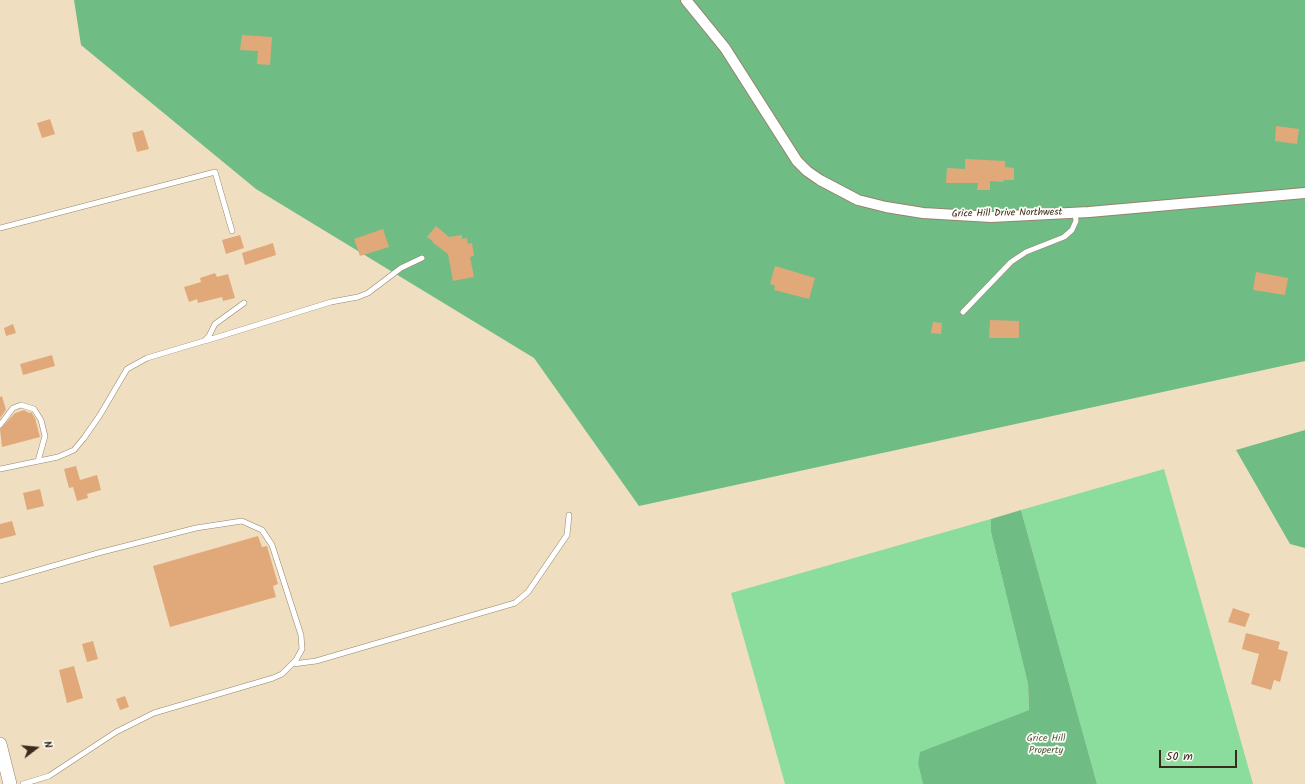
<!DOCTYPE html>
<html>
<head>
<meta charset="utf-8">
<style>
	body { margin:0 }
	#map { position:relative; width:1305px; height:784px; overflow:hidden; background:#efdfc0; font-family:Kalam,sans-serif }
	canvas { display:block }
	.north { position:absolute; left:16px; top:728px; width:40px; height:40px; -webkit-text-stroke:3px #fdfcf7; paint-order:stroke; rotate:74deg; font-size:11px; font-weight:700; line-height:16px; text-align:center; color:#3b2a1e }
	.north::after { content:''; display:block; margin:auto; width:14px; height:18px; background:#3b2a1e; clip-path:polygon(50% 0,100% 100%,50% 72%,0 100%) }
	.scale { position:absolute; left:1159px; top:750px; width:78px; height:18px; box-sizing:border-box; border:2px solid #3b2a1e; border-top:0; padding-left:5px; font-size:12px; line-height:14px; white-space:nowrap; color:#3b2a1e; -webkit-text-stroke:3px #fdfcf7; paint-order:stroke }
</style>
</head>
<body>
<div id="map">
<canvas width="1305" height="784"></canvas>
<div class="north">N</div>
<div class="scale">50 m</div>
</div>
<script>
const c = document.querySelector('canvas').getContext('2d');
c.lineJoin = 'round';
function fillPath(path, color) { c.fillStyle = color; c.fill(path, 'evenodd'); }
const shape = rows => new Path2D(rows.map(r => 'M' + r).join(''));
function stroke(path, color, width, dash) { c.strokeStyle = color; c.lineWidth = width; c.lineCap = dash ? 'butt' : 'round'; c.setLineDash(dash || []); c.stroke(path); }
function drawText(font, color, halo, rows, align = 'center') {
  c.font = font + ' Kalam,sans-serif'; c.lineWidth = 3.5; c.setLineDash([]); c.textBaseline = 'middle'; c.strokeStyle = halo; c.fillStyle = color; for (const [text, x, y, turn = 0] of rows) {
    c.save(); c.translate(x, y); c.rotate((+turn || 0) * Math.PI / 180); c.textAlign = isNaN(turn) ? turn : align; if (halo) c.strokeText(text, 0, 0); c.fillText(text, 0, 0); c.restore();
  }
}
fillPath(shape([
	[1164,469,1253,784,1097,784,1021,510],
	[991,519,991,532,1028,684,1029,710,921,752,918,764,923,784,785,784,731,593]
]), '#8bdd9e');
fillPath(shape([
	[74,0,1305,0,1305,361,639,506,534,358,256,189,81,45],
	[1305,430,1305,548,1290,544,1236,450],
	[1021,510,1097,784,923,784,918,764,920,752,1029,710,1028,684,991,532,991,519]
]), '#70bc85');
fillPath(shape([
	[242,35,272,37,270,65,257,64,258,51,240,50],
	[50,119,55,134,42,138,37,123],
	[1276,126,1299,129,1297,144,1275,141],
	[143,130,149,149,137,152,132,133],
	[965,159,1005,161,1005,167,1014,168,1014,180,1004,180,1003,182,990,181,990,190,977,190,978,183,946,183,947,168,965,169],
	[436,226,449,237,462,235,462,239,467,238,468,244,472,243,474,256,470,257,474,277,453,281,448,254,432,242,433,241,427,237],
	[383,229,389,247,360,256,354,239],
	[240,235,244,248,226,254,222,240],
	[273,243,276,255,245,265,242,253],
	[775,266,815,278,809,299,774,290,775,286,770,284],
	[1256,272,1288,278,1285,295,1253,290],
	[215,273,217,277,228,274,235,298,223,301,222,297,198,303,197,299,189,302,184,287,201,282,200,278],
	[990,320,1019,321,1019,338,989,338],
	[933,322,942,323,941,334,931,333],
	[13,324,16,333,6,336,4,328],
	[52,355,55,366,23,375,20,364],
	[2,396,6,410,0,418,0,397],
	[24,410,29,413,31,412,35,418,40,437,2,447,0,429,15,413],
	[76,466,80,480,97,475,101,490,87,494,88,498,77,501,73,487,69,488,64,469],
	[40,489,44,506,27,510,23,493],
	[12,521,16,535,0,539,0,524],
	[258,536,262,547,267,546,278,584,273,586,276,597,170,627,153,566],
	[1233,608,1250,614,1245,627,1228,622],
	[1246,633,1280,642,1278,649,1288,652,1280,682,1274,680,1271,690,1251,684,1259,654,1242,649],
	[93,641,98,659,87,662,82,644],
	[74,666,83,698,67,703,59,670],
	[125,696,129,707,120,710,116,699]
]), '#e1a97a');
const service = shape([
	[0,228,215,172,232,231],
	[963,312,1011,262,1026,252,1064,237,1072,230,1076,221,1075,213],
	[205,341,331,302,358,297,368,293,401,268,422,258],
	[0,425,13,408,21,405,34,409,41,420,45,436,38,461],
	[0,469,58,457,74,450,84,438,100,415,127,369,147,358,204,341,209,336,215,324,244,303],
	[0,581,98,553,196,528,242,521,262,530,272,545,301,635,302,649,296,660,282,674,273,678,154,713,116,732,49,776,23,784],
	[293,664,316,661,515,603,528,592,567,535,569,515]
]);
const minor = shape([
	[686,0,725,48,797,161,807,171,820,180,858,200,886,207,923,213,991,217,1089,212,1305,193]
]);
const tertiary = shape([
	[0,744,10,784]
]);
stroke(service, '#95846f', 6);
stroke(minor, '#95846f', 12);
stroke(tertiary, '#95846f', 14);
stroke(service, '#fff', 5);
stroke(minor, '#fff', 10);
stroke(tertiary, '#fff', 13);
drawText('10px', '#3b2a1e', '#fdfcf7', [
	["Grice Hill Drive Northwest",1007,214,-1]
]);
drawText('10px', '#536044', '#fdfcf7', [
	["Grice Hill",1046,739],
	["Property",1046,751]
]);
</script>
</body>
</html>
